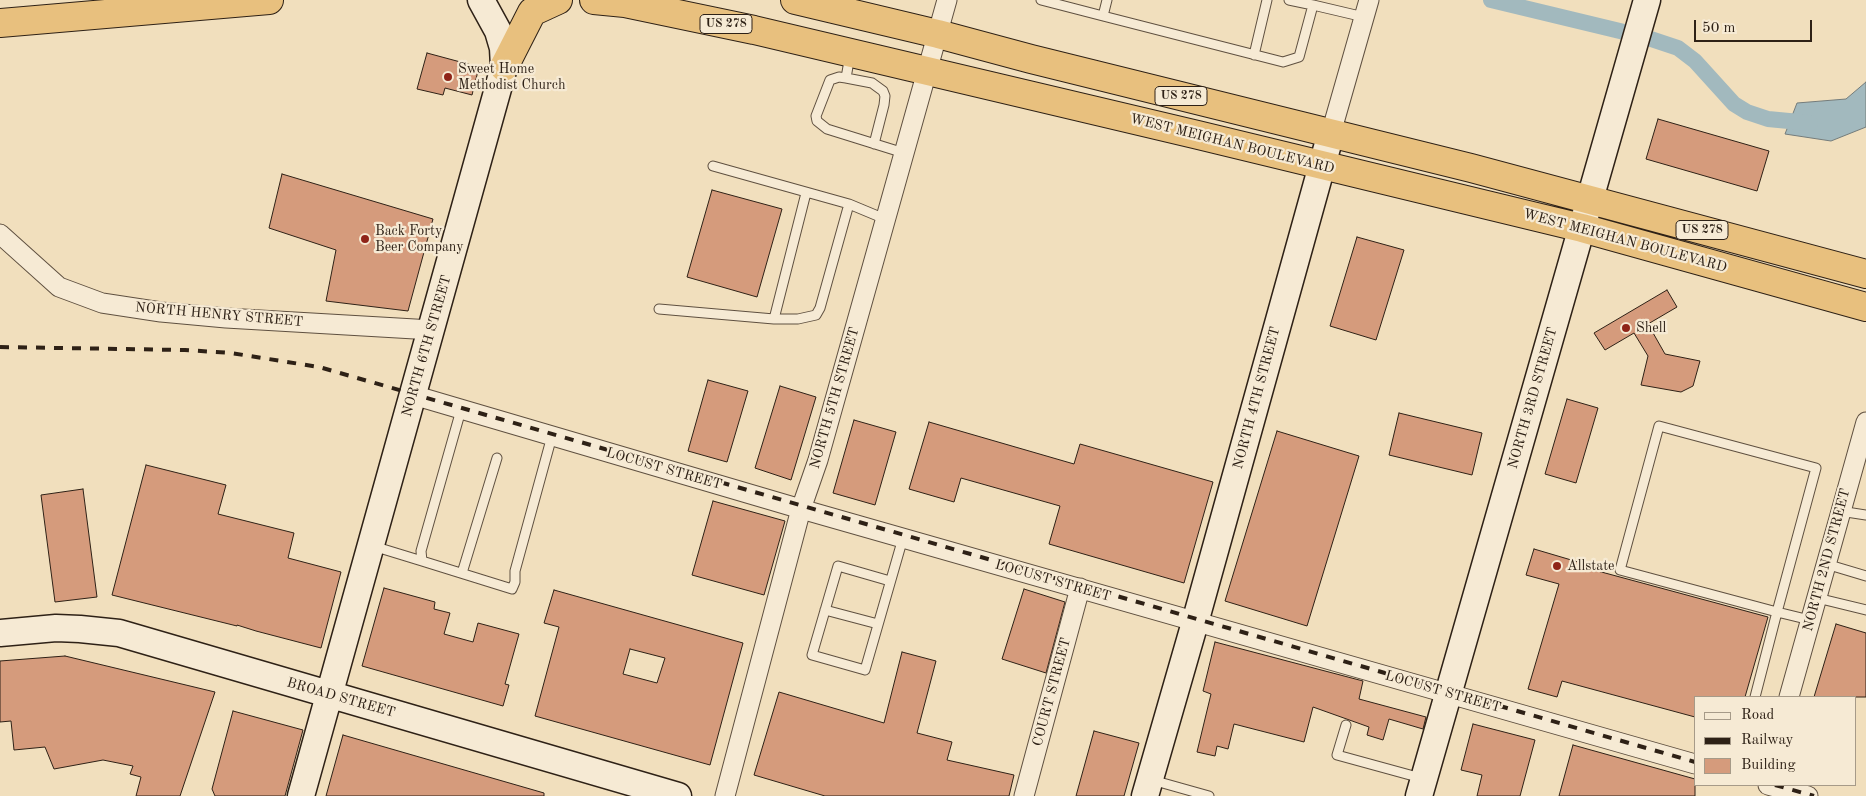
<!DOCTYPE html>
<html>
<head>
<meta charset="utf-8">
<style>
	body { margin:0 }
	#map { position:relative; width:1866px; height:796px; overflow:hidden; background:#f1dfbd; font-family:"Old Standard TT",serif }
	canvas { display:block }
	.legend { position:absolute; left:1694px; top:696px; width:162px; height:90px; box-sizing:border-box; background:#f6ead4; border:1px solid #a69a88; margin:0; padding:6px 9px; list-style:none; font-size:15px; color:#2e2116 }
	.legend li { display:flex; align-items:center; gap:10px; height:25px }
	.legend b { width:25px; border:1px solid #a69a88 }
	.scale { position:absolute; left:1694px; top:20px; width:118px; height:22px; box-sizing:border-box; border:2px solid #2e2116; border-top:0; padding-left:6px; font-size:15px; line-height:18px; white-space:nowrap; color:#2e2116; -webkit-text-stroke:4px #f6ead4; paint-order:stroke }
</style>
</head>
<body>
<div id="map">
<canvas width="1866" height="796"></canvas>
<ul class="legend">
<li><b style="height:6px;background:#f6ead4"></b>Road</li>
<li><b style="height:6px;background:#2e2116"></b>Railway</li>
<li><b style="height:14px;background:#d59b7c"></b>Building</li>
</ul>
<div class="scale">50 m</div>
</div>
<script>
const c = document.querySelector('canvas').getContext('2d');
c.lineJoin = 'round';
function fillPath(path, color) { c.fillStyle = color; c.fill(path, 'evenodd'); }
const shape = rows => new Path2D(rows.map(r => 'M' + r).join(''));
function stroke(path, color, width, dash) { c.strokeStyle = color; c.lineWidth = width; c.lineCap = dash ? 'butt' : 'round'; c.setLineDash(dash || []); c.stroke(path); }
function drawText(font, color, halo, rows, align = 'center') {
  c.font = font + ' "Old Standard TT",serif'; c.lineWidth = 4.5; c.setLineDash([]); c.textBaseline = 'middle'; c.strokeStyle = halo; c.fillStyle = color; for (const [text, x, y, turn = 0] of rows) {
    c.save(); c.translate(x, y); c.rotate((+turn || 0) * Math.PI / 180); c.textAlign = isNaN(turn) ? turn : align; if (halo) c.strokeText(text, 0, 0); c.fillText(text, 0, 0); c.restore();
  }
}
const water = shape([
	[1866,82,1866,127,1831,141,1785,134,1797,103,1846,99,1866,82]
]);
fillPath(water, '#a2b9be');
stroke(water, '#747c7b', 1);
stroke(shape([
	[1491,0,1624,32],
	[1651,39,1678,48,1695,61,1734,104,1747,112,1768,119,1810,123]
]), '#a2b9be', 16);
const building = shape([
	[427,53,479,67,472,95,445,88,443,95,417,89,427,53],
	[1658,119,1769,151,1757,191,1646,159,1658,119],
	[282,174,433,219,408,311,326,301,336,250,269,228,282,174],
	[712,190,782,209,757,297,687,277,712,190],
	[1357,237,1404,250,1376,340,1330,326,1357,237],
	[1667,290,1677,307,1648,324,1665,354,1700,361,1693,386,1681,392,1641,385,1648,356,1634,333,1605,350,1594,333,1667,290],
	[708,380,748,391,727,462,688,451,708,380],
	[780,386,816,397,791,480,755,468,780,386],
	[1567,399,1598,408,1576,483,1545,474,1567,399],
	[1399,413,1482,433,1472,475,1389,455,1399,413],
	[854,420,896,432,875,505,833,493,854,420],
	[929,422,1074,464,1080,444,1213,482,1184,583,1049,544,1060,506,961,478,954,502,909,489,929,422],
	[1277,431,1359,456,1307,626,1225,601,1277,431],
	[146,465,226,485,218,514,294,533,288,558,341,572,321,648,256,631,237,625,237,626,112,595,146,465],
	[83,489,97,597,55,602,41,495,83,489],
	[713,501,785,521,764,595,692,575,713,501],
	[1534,549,1595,567,1594,570,1768,617,1745,697,1695,697,1695,717,1562,681,1557,697,1528,689,1559,584,1526,575,1534,549],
	[384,588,435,602,434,609,450,613,444,634,473,642,478,623,519,634,505,684,509,685,503,706,362,666,384,588],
	[1024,589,1065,602,1046,673,1002,659,1024,589],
	[554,590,743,643,710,765,535,716,559,627,544,623,554,590],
	[630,649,665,658,657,683,623,674,630,649],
	[1836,624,1866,633,1866,697,1814,697,1836,624],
	[1215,642,1363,681,1359,699,1426,717,1423,729,1389,719,1383,740,1367,735,1369,727,1313,707,1304,742,1234,724,1228,749,1217,746,1215,756,1197,752,1211,694,1203,691,1215,642],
	[902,652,936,661,917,733,952,742,947,760,1014,775,1009,796,825,796,754,775,779,692,884,723,902,652],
	[65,656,215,692,180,796,136,796,141,777,130,774,133,766,103,760,54,769,45,747,14,750,11,721,0,722,0,661,65,656],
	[233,711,303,730,285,796,215,796,212,789,233,711],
	[1473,724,1535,740,1520,796,1477,796,1482,775,1461,770,1473,724],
	[1094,731,1139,743,1124,796,1076,796,1094,731],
	[343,735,544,793,544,796,326,796,343,735],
	[1573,745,1695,779,1695,796,1559,796,1573,745]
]);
fillPath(building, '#d59b7c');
stroke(building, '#2e2116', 1);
const lane = shape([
	[1041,0,1103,16,1107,0],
	[1289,0,1313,5],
	[1103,16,1283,62,1299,57,1313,5,1364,17],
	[850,55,846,78,839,77,830,80,816,116,817,121,827,129,904,153],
	[1254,55,1267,0],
	[846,78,872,83,883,91,885,96,884,105,874,144],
	[713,166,849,204,885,219],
	[659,309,774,319,798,319,816,315,820,308,849,204],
	[774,319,806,193],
	[461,410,421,551,422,561,512,589,515,582,515,571,552,436],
	[1840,511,1866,515],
	[373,546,422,561],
	[1826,564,1866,576],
	[462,573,497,458],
	[890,581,838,566,812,655,865,670,903,538],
	[1817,598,1866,610],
	[825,610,878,624],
	[1755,697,1777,612,1816,468,1659,426,1620,570,1777,612,1810,620],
	[1346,725,1337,755,1421,778],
	[1152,780,1209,796]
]);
const street = shape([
	[1331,133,1369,0],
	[0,234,59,287,102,303,161,312,226,318,432,330],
	[413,395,801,509,1695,764],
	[1789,697,1866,422],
	[1768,785,1808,796],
	[725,796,801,509,818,460,947,0],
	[1024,796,1080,588]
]);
const secondary = shape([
	[0,633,56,628,80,629,119,633,678,796],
	[301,796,504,67,503,48,498,31,481,0],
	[1145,796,1196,619,1331,133],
	[1419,796,1647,0]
]);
const highway = shape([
	[594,0,625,3,754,30,1198,135,1582,228,1866,307],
	[795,0,938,34,1031,59,1471,168,1866,274],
	[0,23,269,0],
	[504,67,532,12,558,0]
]);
stroke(lane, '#5f5040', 11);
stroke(street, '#5f5040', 21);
stroke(secondary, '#2e2116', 29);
stroke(highway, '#2e2116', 30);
stroke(lane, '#f6ead4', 9);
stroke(street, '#f6ead4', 19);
stroke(secondary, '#f6ead4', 26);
stroke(highway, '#e8c07e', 28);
stroke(shape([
	[0,347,185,350,231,353,319,367,1695,762],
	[1775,785,1814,796]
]), '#2e2116', 4, [9, 9]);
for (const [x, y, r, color] of [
	[448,77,5,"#8f2418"],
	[365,239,5,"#8f2418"],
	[1626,328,5,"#8f2418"],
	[1557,566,5,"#8f2418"]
]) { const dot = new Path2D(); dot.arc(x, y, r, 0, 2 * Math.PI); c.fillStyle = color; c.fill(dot); stroke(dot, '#f6ead4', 2); }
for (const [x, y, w] of [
	[726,24,52],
	[1181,96,52],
	[1702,230,52]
]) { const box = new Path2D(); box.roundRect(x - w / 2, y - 9.5, w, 19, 4); c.fillStyle = '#f6ead4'; c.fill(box); stroke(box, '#2e2116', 1); }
drawText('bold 12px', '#2e2116', null, [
	["US 278",726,24],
	["US 278",1181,96],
	["US 278",1702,230]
]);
drawText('14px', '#2e2116', '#f6ead4', [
	["Sweet Home",458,69],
	["Methodist Church",458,85],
	["Back Forty",375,231],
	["Beer Company",375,247],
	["Shell",1636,328],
	["Allstate",1567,566]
], 'left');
drawText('14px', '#2e2116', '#f6ead4', [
	["WEST MEIGHAN BOULEVARD",1232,144,14],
	["WEST MEIGHAN BOULEVARD",1625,241,15],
	["NORTH HENRY STREET",219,315,5],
	["NORTH 6TH STREET",427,346,-74],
	["NORTH 5TH STREET",835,398,-74],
	["NORTH 4TH STREET",1257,398,-75],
	["NORTH 3RD STREET",1533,398,-74],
	["LOCUST STREET",664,469,16],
	["NORTH 2ND STREET",1827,560,-75],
	["LOCUST STREET",1053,581,16],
	["COURT STREET",1052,692,-75],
	["LOCUST STREET",1443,692,16],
	["BROAD STREET",341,698,16]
]);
</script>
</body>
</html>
